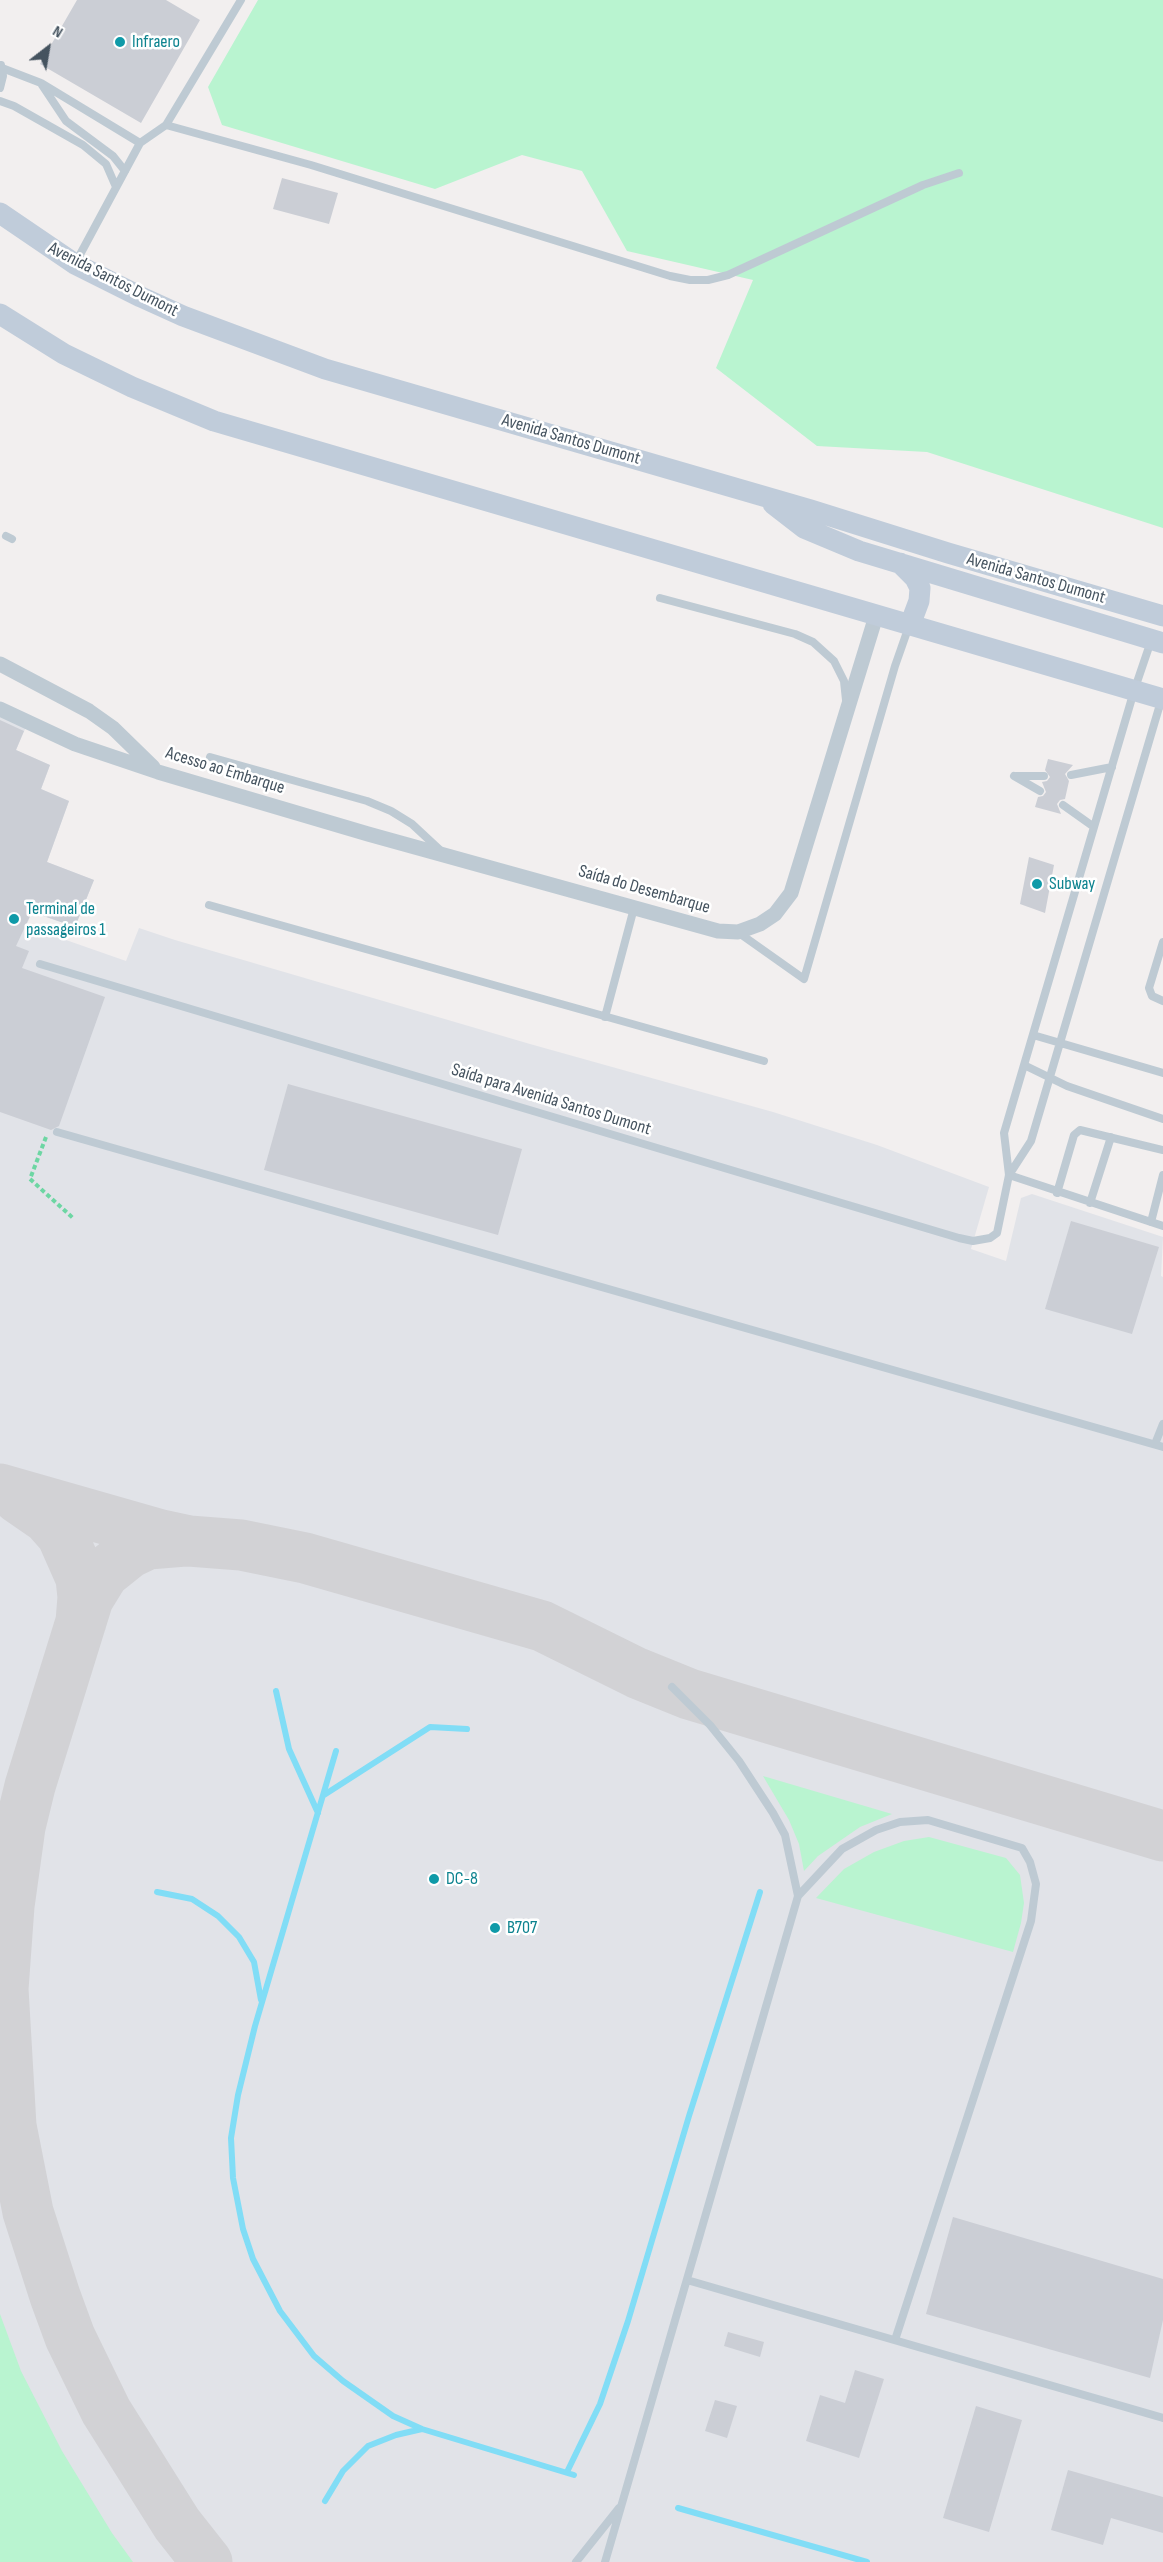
<!DOCTYPE html>
<html>
<head>
<meta charset="utf-8">
<style>
	body { margin:0 }
	#map { position:relative; width:1163px; height:2562px; overflow:hidden; background:#f2efef; font-family:"Sofia Sans Condensed",sans-serif }
	canvas { display:block }
	.north { position:absolute; left:18px; top:18px; width:60px; height:60px; -webkit-text-stroke:4px #fff; paint-order:stroke; rotate:31deg; font-size:16px; font-weight:700; line-height:24px; text-align:center; color:#45535f }
	.north::after { content:''; display:block; margin:auto; width:21px; height:27px; background:#45535f; clip-path:polygon(50% 0,100% 100%,50% 72%,0 100%) }
</style>
</head>
<body>
<div id="map">
<canvas width="1163" height="2562"></canvas>
<div class="north">N</div>
</div>
<script>
const c = document.querySelector('canvas').getContext('2d');
c.lineJoin = 'round';
function fillPath(path, color) { c.fillStyle = color; c.fill(path, 'evenodd'); }
const shape = rows => new Path2D(rows.map(r => 'M' + r).join(''));
function stroke(path, color, width, dash) { c.strokeStyle = color; c.lineWidth = width; c.lineCap = dash ? 'butt' : 'round'; c.setLineDash(dash || []); c.stroke(path); }
function drawText(font, color, halo, rows, align = 'center') {
  c.font = font + ' "Sofia Sans Condensed",sans-serif'; c.lineWidth = 5; c.setLineDash([]); c.textBaseline = 'middle'; c.strokeStyle = halo; c.fillStyle = color; for (const [text, x, y, turn = 0] of rows) {
    c.save(); c.translate(x, y); c.rotate((+turn || 0) * Math.PI / 180); c.textAlign = isNaN(turn) ? turn : align; if (halo) c.strokeText(text, 0, 0); c.fillText(text, 0, 0); c.restore();
  }
}
fillPath(shape([
	[0,715,26,727,16,750,50,765,41,789,69,801,47,862,94,880,75,927,32,912,26,926,126,961,139,928,175,940,530,1044,773,1112,877,1145,989,1187,971,1249,1006,1261,1021,1198,1032,1194,1163,1237,1161,1276,1163,1277,1163,2562,0,2562]
]), '#e1e3e8');
fillPath(shape([
	[258,0,1163,0,1163,528,927,452,817,446,716,368,753,280,627,251,582,171,522,155,435,189,222,125,208,87],
	[763,1776,892,1814,860,1827,818,1856,804,1871,799,1844,789,1820],
	[929,1837,1006,1858,1020,1875,1024,1903,1021,1923,1013,1952,816,1898,844,1869,874,1852,904,1841],
	[0,2314,21,2371,62,2451,112,2533,133,2562,0,2562]
]), '#b9f4d0');
stroke(shape([
	[276,1691,289,1749,318,1813],
	[336,1751,255,2026,238,2095,231,2138,233,2178,243,2229,253,2259,280,2311,314,2356,343,2381,393,2416,422,2429,574,2475],
	[324,1795,430,1727,467,1729],
	[157,1892,192,1899,218,1916,239,1937,254,1962,261,2000],
	[567,2472,600,2404,628,2321,689,2116,760,1892],
	[325,2501,343,2471,368,2446,396,2435,422,2429],
	[678,2508,867,2562]
]), '#81ddf6', 6);
stroke(shape([
	[0,1489,161,1535,189,1541,241,1545,305,1558,542,1626,637,1673,689,1694,1163,1836],
	[18,1498,47,1518,62,1535,81,1578,83,1597,81,1622],
	[185,1541,148,1544,129,1553,104,1573,88,1599,30,1786,20,1827,9,1906,3,1989,11,2126,28,2212,55,2296,70,2337,106,2411,177,2524,207,2562]
]), '#d2d2d5', 51);
fillPath(shape([
	[77,0,166,0,200,20,141,123,40,64],
	[282,178,338,193,329,224,273,209],
	[0,720,24,731,16,750,50,765,41,789,69,801,47,862,94,880,75,927,32,912,16,946,29,951,22,968,105,997,59,1126,51,1130,0,1112],
	[1048,759,1073,765,1065,774,1069,781,1065,799,1060,800,1057,804,1061,814,1035,807,1038,797,1043,796,1046,792,1042,782,1047,781,1050,777,1045,770],
	[1029,857,1054,865,1045,913,1020,904],
	[288,1084,522,1149,498,1235,264,1170],
	[1071,1221,1159,1247,1132,1334,1045,1309],
	[953,2217,1163,2279,1163,2320,1150,2378,926,2314],
	[728,2332,764,2342,760,2357,724,2346],
	[855,2370,884,2379,859,2458,806,2441,820,2395,845,2403],
	[715,2400,737,2406,727,2438,705,2431],
	[976,2406,1022,2420,989,2532,943,2518],
	[1068,2470,1163,2497,1163,2533,1111,2518,1103,2545,1051,2530]
]), '#cbced5');
stroke(shape([
	[46,1137,30,1179,74,1219]
]), '#6dd6a3', 4, [4.5, 3]);
stroke(shape([
	[2,68,41,83,140,143],
	[42,85,66,121,113,156,125,171],
	[0,88,3,76,1,65],
	[0,101,14,106,83,145,106,164,116,187],
	[166,125,311,165,670,276,690,280,708,280,728,275,923,185,959,173],
	[76,262,140,143,166,125,241,0],
	[6,536,12,539],
	[660,598,795,634,813,642,834,661,844,681,846,700],
	[210,757,367,801,391,811,412,824,441,851],
	[1071,775,1112,767],
	[1014,776,1040,791],
	[1016,776,1044,776],
	[1063,805,1094,827],
	[209,905,764,1061],
	[739,933,804,979,895,666,909,626],
	[1163,942,1149,988,1152,996,1163,1001],
	[40,964,959,1238,973,1241,990,1238,997,1233,1009,1175,1004,1133,1134,691,1151,641],
	[605,1017,634,908],
	[1033,1035,1163,1073],
	[1024,1065,1067,1086,1163,1119],
	[57,1132,1163,1447],
	[1009,1175,1031,1141,1161,701],
	[1009,1175,1163,1226],
	[1057,1193,1074,1135,1080,1130,1163,1150],
	[1090,1203,1111,1137],
	[1151,1222,1163,1175],
	[1155,1444,1163,1424],
	[672,1687,710,1725,739,1761,773,1813,785,1835,798,1896],
	[687,2280,1163,2418],
	[576,2562,619,2508],
	[605,2562,798,1896,842,1849,876,1830,900,1822,928,1820,1022,1848,1030,1862,1036,1884,1031,1921,895,2340]
]), '#becad3', 8);
stroke(shape([
	[0,664,89,711,113,728,153,767],
	[0,709,75,744,158,772,368,834,718,931,738,932,760,924,775,914,791,893,876,616]
]), '#becad3', 15);
stroke(shape([
	[0,213,75,264,141,297,183,316,325,369,811,510,948,553,1163,616],
	[0,314,64,354,132,387,214,421,1163,699],
	[773,504,804,528,859,551,1163,643],
	[900,563,915,578,920,588,919,601,910,625]
]), '#c0ccda', 21);
for (const [x, y, r, color] of [
	[120,42,6,"#0f9aa8"],
	[1037,884,6,"#0f9aa8"],
	[14,919,6,"#0f9aa8"],
	[434,1879,6,"#0f9aa8"],
	[495,1928,6,"#0f9aa8"]
]) { const dot = new Path2D(); dot.arc(x, y, r, 0, 2 * Math.PI); c.fillStyle = color; c.fill(dot); stroke(dot, '#fff', 2); }
drawText('18px', '#0d838f', '#fff', [
	["Infraero",132,42],
	["Subway",1049,884],
	["Terminal de",26,909],
	["passageiros 1",26,930],
	["DC-8",446,1879],
	["B707",507,1928]
], 'left');
drawText('18px', '#45535f', '#fff', [
	["Avenida Santos Dumont",113,280,27],
	["Avenida Santos Dumont",571,440,16],
	["Avenida Santos Dumont",1036,579,16],
	["Acesso ao Embarque",225,771,17],
	["Saída do Desembarque",644,890,16],
	["Saída para Avenida Santos Dumont",551,1100,17]
]);
</script>
</body>
</html>
